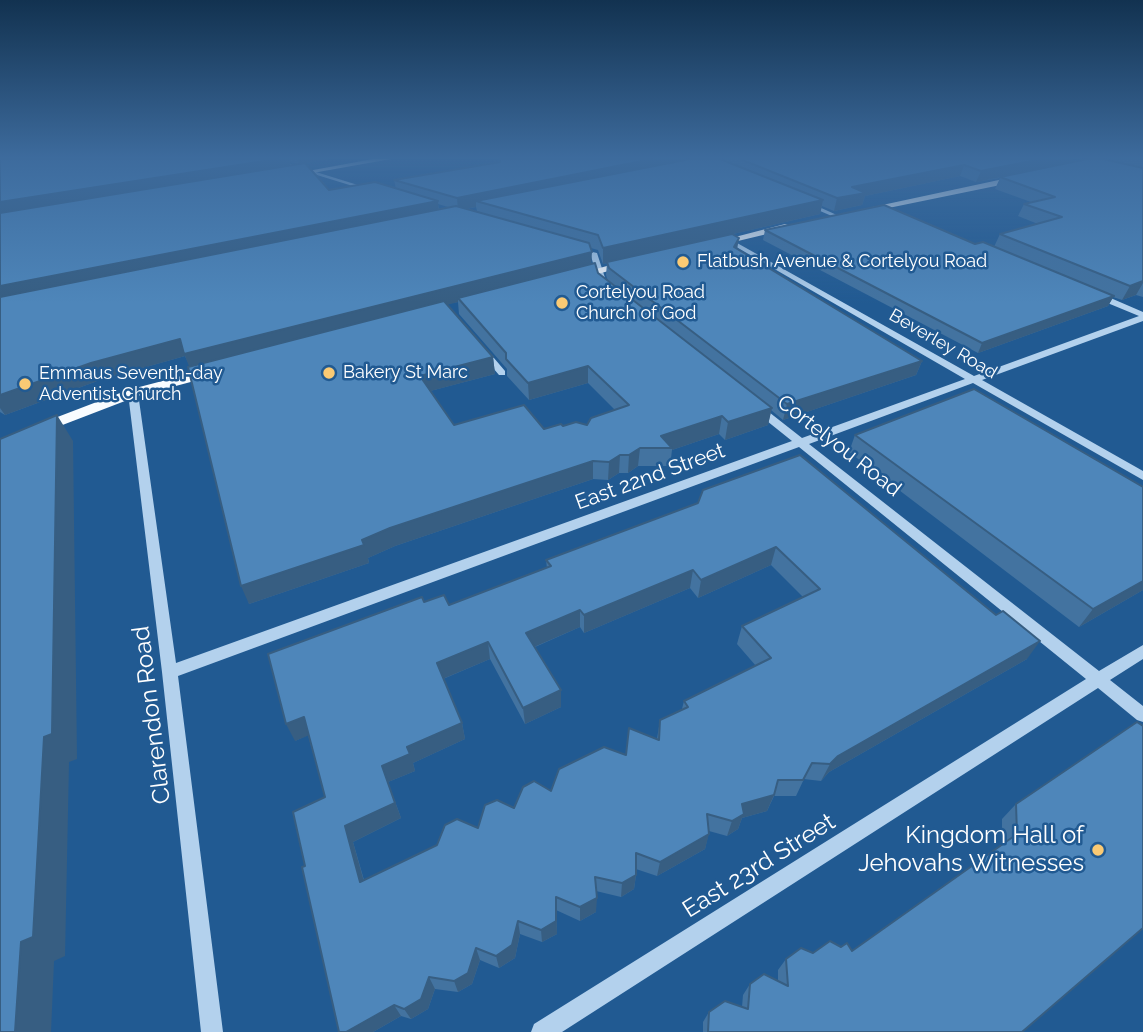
<!DOCTYPE html>
<html>
<head>
<meta charset="utf-8">
<style>
	body { margin:0 }
	canvas { display:block; background:#215a92 }
</style>
</head>
<body>
<canvas width="1143" height="1032"></canvas>
<script>
const c = document.querySelector('canvas').getContext('2d');
c.lineJoin = 'round';
const shape = rows => new Path2D(rows.map(r => 'M' + r).join(''));
function fillPath(path, color) { c.fillStyle = color; c.fill(path, 'evenodd'); }
function stroke(path, color, width, dash) { c.strokeStyle = color; c.lineWidth = width; c.lineCap = dash ? 'butt' : 'round'; c.setLineDash(dash || []); c.stroke(path); }
function drawText(font, color, halo, rows, align = 'center') {
  c.font = font + ' Raleway,sans-serif'; c.lineWidth = 5; c.setLineDash([]); c.textBaseline = 'middle'; c.strokeStyle = halo; c.fillStyle = color; for (const [text, x, y, turn = 0] of rows) {
    c.save(); c.translate(x, y); c.rotate((+turn || 0) * Math.PI / 180); c.textAlign = isNaN(turn) ? turn : align; if (halo) c.strokeText(text, 0, 0); c.fillText(text, 0, 0); c.restore();
  }
}
fillPath(shape([
	[265,159,274,159,374,190,369,191,265,159],
	[804,202,808,202,839,216,834,217,804,204,804,202],
	[726,239,730,239,974,376,1139,316,1093,297,1093,293,1099,293,1143,312,1143,321,982,380,1143,471,1143,480,973,383,809,444,1099,671,1143,645,1143,659,1110,680,1143,706,1143,722,1137,720,1098,688,562,1032,531,1032,534,1024,1086,679,799,447,178,676,223,1032,201,1032,162,672,128,393,133,390,138,393,176,663,792,441,752,409,752,405,760,405,802,438,965,379,726,241,726,239],
	[574,248,597,253,607,284,606,286,599,284,591,256,574,252,574,248],
	[485,350,488,351,505,371,505,375,499,375,482,355,480,353,485,350]
]), '#b3d1ed');
fillPath(shape([
	[373,159,391,159,290,177,286,175,373,159],
	[1022,175,1025,180,864,213,859,210,1022,175],
	[785,224,788,225,788,229,717,246,712,243,785,224],
	[628,260,632,261,632,265,574,280,568,277,628,260],
	[212,368,217,369,217,375,138,396,0,449,0,439,128,390,212,368]
]), '#f9fcff');
fillPath(shape([
	[0,159,328,159,299,164,289,162,290,166,329,190,396,189,394,180,499,162,499,159,720,159,724,161,725,159,1073,159,1072,162,1085,159,1082,159,1103,159,1110,161,1111,159,1143,159,1143,297,1136,295,1122,300,1113,297,1108,306,978,353,763,240,765,230,975,244,994,247,1000,234,1038,224,1018,216,1024,204,1031,202,995,189,1000,178,976,182,960,176,865,196,862,205,834,211,822,206,820,214,733,234,737,249,922,361,916,375,783,420,771,410,768,425,725,440,719,434,672,450,670,466,638,466,628,473,619,473,608,480,593,479,395,546,368,558,369,563,249,604,190,366,185,356,100,380,5,415,0,412],
	[438,204,448,207,439,209],
	[476,207,477,211,466,209],
	[591,248,598,250,603,264,607,263,606,275,608,281,598,273,591,264],
	[458,302,459,314,507,369,507,376,529,400,588,383,615,410,587,425,563,426,544,429,454,425,430,391,495,374,493,357,447,304],
	[855,435,1143,590,1079,627,849,452],
	[698,503,1027,659,829,772,821,781,804,779,796,796,774,796,767,811,742,818,738,829,727,836,709,831,705,849,657,876,636,869,636,875,634,889,621,897,596,891,596,912,580,921,556,910,557,934,542,942,520,934,515,958,499,968,480,960,472,984,458,992,435,989,428,1009,411,1019,401,1016,373,1032,305,866,325,797,308,735,295,741,424,602,449,605,547,568,546,560],
	[771,565,803,597,742,626,737,644,756,666,684,701,682,709,660,720,657,739,551,791,514,808,478,828,364,880,353,842,401,818,388,782,415,771,413,763,465,739,462,723,443,679,490,659,525,724,561,707,561,690,535,647,580,627,584,633,690,588,698,598],
	[1016,804,1022,1032,703,1032,703,1022,709,1012,742,1007,743,995,750,984,778,981,778,970,786,959,841,947,852,951,1002,845,1002,819]
]), '#4373a0');
fillPath(shape([
	[277,159,289,159,291,170,0,217,0,202],
	[298,159,328,159,299,164],
	[652,159,706,159,476,201,476,207,458,210,457,198],
	[1041,159,1073,159,1071,163,976,182,981,171],
	[964,165,960,176,865,196,862,205,834,211,837,198,852,187],
	[823,200,820,214,603,264,603,248],
	[438,201,439,214,0,303,0,286],
	[739,238,737,250,734,247],
	[592,252,591,267,458,298,458,302,191,371,185,356,100,380,5,415,0,408,0,395,91,363,180,339],
	[1143,281,1143,283,1136,295,1122,300,1130,286],
	[1114,296,1108,306,978,353,982,343],
	[493,357,495,374,423,393,420,376],
	[922,361,916,375,783,420,787,404],
	[588,366,588,383,529,400,528,383],
	[772,408,768,425,725,440,728,422],
	[57,415,73,441,77,759,69,762,65,956,54,961,51,1032,15,1032,21,942,44,737],
	[722,416,719,434,672,450,672,448,661,436],
	[640,448,638,466,628,473,629,455],
	[620,455,619,473,608,480,609,462],
	[593,461,593,479,395,546,368,558,369,563,249,604,241,586,390,528],
	[776,547,771,565,698,598,701,580],
	[693,570,690,588,584,633,584,615],
	[1143,581,1143,590,1079,627,1093,609],
	[580,610,580,627,527,650,526,633],
	[1040,641,1027,659,829,772,821,781,830,764,838,756],
	[488,642,490,659,440,680,437,663],
	[561,690,561,707,525,724,523,708],
	[304,717,312,734,295,741,286,724],
	[462,723,465,739,413,763,415,771,388,782,401,818,353,842,368,896,360,882,345,826,382,766,407,747],
	[774,795,767,811,742,818,738,829,727,836,732,821,742,804],
	[709,834,705,849,657,876,660,862],
	[636,875,634,889,621,897,622,883],
	[556,897,557,934,542,942,541,930],
	[597,898,596,912,580,921,580,907],
	[518,921,520,934,515,958,499,968,496,956],
	[476,948,480,960,472,984,458,992,454,981],
	[429,977,435,989,428,1009,411,1019,404,1009],
	[394,1005,401,1016,373,1032,346,1032]
]), '#375e82');
const building = shape([
	[0,159,277,159,0,202,0,159],
	[500,159,652,159,457,198,394,180,500,162,500,159],
	[690,159,720,159,823,200,603,248,598,235,476,201,690,159],
	[740,159,1041,159,981,171,964,165,852,187,866,193,837,198,740,159],
	[1087,159,1103,159,1143,168,1143,281,1130,286,1000,234,1062,217,1024,204,1055,197,1000,177,1087,159],
	[305,163,329,190,375,182,438,201,0,286,0,213,305,163],
	[884,205,975,244,983,242,1114,296,982,343,765,230,884,205],
	[456,206,589,243,592,252,184,354,180,339,91,363,0,395,0,297,456,206],
	[732,234,739,238,734,247,922,361,787,404,609,268,607,262,732,234],
	[595,263,598,273,772,408,728,422,722,416,661,436,672,448,640,448,629,455,620,455,609,462,593,461,390,528,362,540,364,545,241,586,188,367,444,301,493,357,420,376,454,425,524,405,544,429,561,424,563,426,576,422,587,425,591,418,629,405,588,366,528,383,506,359,506,353,458,298,595,263],
	[974,389,1143,487,1143,581,1093,609,855,435,974,389],
	[57,415,52,734,44,737,33,937,21,942,15,1032,0,1032,0,439,57,415],
	[800,455,996,615,1003,611,1040,641,838,756,830,764,812,763,803,780,778,780,774,795,742,804,744,814,732,821,707,814,709,834,660,862,636,853,636,875,622,883,595,877,597,898,580,907,556,897,556,921,541,930,518,921,512,945,496,956,476,948,468,973,454,981,429,977,421,999,404,1009,394,1005,346,1032,339,1032,302,867,305,866,293,812,325,797,304,717,286,724,268,654,422,597,424,602,444,595,449,605,551,566,546,560,698,503,703,490,800,455],
	[776,547,820,589,742,626,771,658,684,701,688,707,660,720,659,740,629,728,626,755,604,747,559,769,551,791,534,781,523,787,514,808,497,800,485,805,478,828,457,819,445,825,437,845,360,882,345,826,395,803,382,766,410,754,407,747,462,723,437,663,488,642,523,708,561,690,526,633,580,610,584,615,693,570,701,580,776,547],
	[1137,722,1143,726,1143,928,1022,1032,708,1032,709,1012,725,1001,748,1009,750,984,764,974,788,986,786,959,801,948,813,953,830,941,841,947,847,943,852,951,1017,834,1016,804,1137,722]
]);
fillPath(building, '#4e86ba');
stroke(building, '#375e82', 2);
const sky = c.createLinearGradient(0, 0, 0, 303);
sky.addColorStop(0, '#123250');
sky.addColorStop(0.52, '#3d6b9d');
sky.addColorStop(1, '#3d6b9d00');
c.fillStyle = sky;
c.fillRect(0, 0, 1143, 303);
for (const [x, y, r, color] of [
	[683,262,7,"#faca74"],
	[562,303,7,"#faca74"],
	[329,373,7,"#faca74"],
	[25,384,7,"#faca74"],
	[1098,850,7,"#faca74"]
]) { const dot = new Path2D(); dot.arc(x, y, r, 0, 2 * Math.PI); c.fillStyle = color; c.fill(dot); stroke(dot, '#215a92', 2.5); }
drawText('18px', '#fff', '#215a92', [
	["Flatbush Avenue & Cortelyou Road",697,262],
	["Cortelyou Road",576,293],
	["Church of God",576,314],
	["Bakery St Marc",343,373],
	["Emmaus Seventh-day",39,374],
	["Adventist Church",39,395]
], 'left');
drawText('18px', '#fff', '#215a92', [
	["Beverley Road",943,344,30]
]);
drawText('21px', '#fff', '#215a92', [
	["Cortelyou Road",839,446,38],
	["East 22nd Street",650,477,-20]
]);
drawText('24px', '#fff', '#215a92', [
	["Clarendon Road",152,715,-97],
	["East 23rd Street",759,866,-32]
]);
drawText('24px', '#fff', '#215a92', [
	["Kingdom Hall of",1084,836],
	["Jehovahs Witnesses",1084,864]
], 'right');
</script>
</body>
</html>
